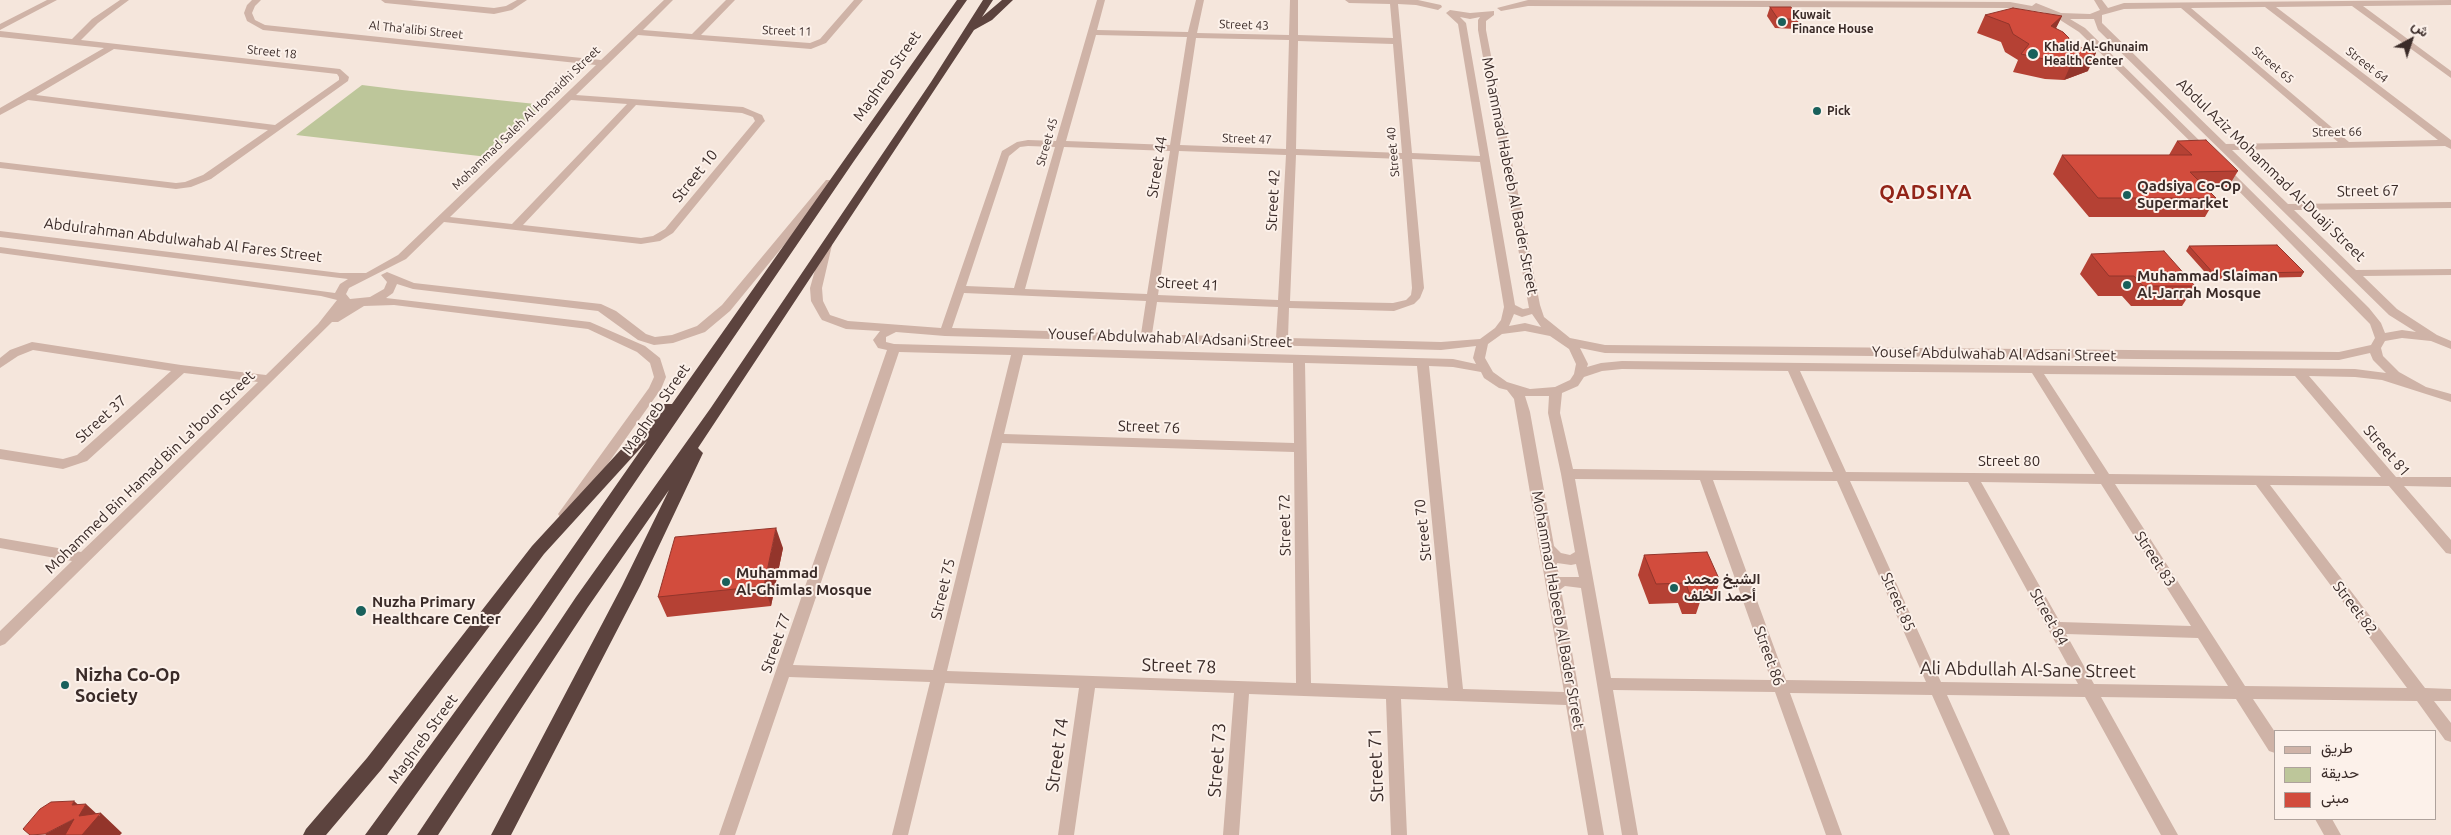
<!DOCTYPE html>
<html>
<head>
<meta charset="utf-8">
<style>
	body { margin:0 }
	#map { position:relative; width:2451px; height:835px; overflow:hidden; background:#f5e6dc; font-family:Ubuntu,Vazirmatn,sans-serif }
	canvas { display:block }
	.legend { position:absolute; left:2274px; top:730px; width:162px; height:90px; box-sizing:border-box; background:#fcf1ea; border:1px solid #aea29c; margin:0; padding:6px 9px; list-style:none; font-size:15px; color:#3a2b28 }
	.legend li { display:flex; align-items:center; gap:10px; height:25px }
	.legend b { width:25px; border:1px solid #aea29c }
	.north { position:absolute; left:2386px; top:15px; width:50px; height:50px; -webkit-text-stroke:4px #fcf1ea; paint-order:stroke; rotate:40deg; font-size:14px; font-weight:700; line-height:20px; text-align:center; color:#3a2b28 }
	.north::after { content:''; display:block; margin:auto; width:18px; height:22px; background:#3a2b28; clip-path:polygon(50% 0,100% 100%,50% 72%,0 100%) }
</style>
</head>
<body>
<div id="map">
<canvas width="2451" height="835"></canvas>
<ul class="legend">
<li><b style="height:6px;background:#cfb3a7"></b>طريق</li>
<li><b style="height:14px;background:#bdc69a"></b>حديقة</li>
<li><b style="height:14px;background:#d24c3d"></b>مبنى</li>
</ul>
<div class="north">ش</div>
</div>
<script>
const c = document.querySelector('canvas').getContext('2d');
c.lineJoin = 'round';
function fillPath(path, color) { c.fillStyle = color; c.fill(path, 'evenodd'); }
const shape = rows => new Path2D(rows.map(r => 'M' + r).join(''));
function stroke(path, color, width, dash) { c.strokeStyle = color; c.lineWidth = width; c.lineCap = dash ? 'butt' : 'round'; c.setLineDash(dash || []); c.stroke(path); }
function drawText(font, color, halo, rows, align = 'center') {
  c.font = font + ' Ubuntu,Vazirmatn,sans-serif'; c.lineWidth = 4; c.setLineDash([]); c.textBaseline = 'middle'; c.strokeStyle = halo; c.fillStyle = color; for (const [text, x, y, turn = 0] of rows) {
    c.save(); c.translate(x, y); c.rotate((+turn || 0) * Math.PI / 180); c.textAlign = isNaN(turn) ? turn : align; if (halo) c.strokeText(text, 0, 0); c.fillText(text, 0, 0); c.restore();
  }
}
fillPath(shape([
	[362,85,402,90,545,105,488,157,296,135]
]), '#bdc69a');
fillPath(shape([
	[47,0,57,0,0,30,0,24,47,0],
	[120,0,129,0,98,23,81,40,340,69,349,77,348,81,211,179,191,187,176,189,0,168,0,162,176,183,185,182,203,175,268,130,28,100,0,115,0,108,104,48,0,37,0,31,72,39,92,19,120,0],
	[114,49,337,74,339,77,339,80,275,125,36,95,114,49],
	[252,0,261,0,255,6,252,13,255,20,265,25,601,60,664,0,673,0,643,30,692,34,726,0,735,0,701,35,810,43,820,39,854,0,863,0,826,43,811,49,638,35,576,95,743,107,762,115,765,121,763,123,673,233,660,241,641,244,444,222,406,259,349,288,346,294,350,299,370,297,384,289,387,282,381,275,387,272,414,283,601,304,616,311,646,334,655,337,672,335,697,326,722,305,826,180,834,180,834,184,730,311,705,332,673,343,654,345,638,340,598,311,413,289,397,284,393,293,386,298,590,322,645,346,660,358,666,377,661,389,570,517,560,517,558,514,649,388,654,377,650,363,637,352,588,329,394,305,364,306,338,322,332,322,5,644,0,646,0,631,72,561,0,548,0,538,81,552,258,382,184,373,87,461,63,469,0,459,0,449,63,459,77,455,171,371,33,350,18,356,0,368,0,358,10,350,32,342,181,365,266,375,318,324,337,300,321,296,0,253,0,247,335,293,340,284,348,279,0,237,0,231,340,273,366,273,398,255,596,65,263,30,247,21,244,13,247,5,252,0],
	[571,100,627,104,512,224,450,217,571,100],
	[636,105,742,113,753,117,755,121,665,229,653,236,641,238,523,225,636,105],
	[381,0,410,0,494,8,506,6,517,0,527,0,512,10,494,14,385,3,381,0],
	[1097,0,1105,0,1097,30,1188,32,1196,0,1204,0,1197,33,1289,35,1290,0,1298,0,1298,35,1393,38,1390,4,1349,3,1345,0,1418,0,1441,5,1442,7,1438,10,1416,5,1398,4,1412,153,1480,156,1458,24,1446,13,1450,10,1470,13,1494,11,1494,15,1486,21,1486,30,1540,305,1544,317,1570,338,1605,345,2339,352,2371,345,2375,338,2370,324,2218,170,2218,166,2226,166,2369,308,2381,323,2385,333,2402,330,2416,332,2389,315,2098,30,2094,19,2070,19,2085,28,2209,150,2209,154,2203,154,2079,32,2057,18,2043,12,2010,8,1528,6,1501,11,1497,8,1528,0,2010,2,2032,6,2036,3,2061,13,2090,14,2100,10,2094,0,2102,0,2108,8,2124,3,2451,0,2451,5,2363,6,2451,71,2451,78,2352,6,2276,7,2451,140,2451,149,2445,146,2232,150,2288,204,2451,202,2451,208,2294,210,2356,270,2451,269,2451,275,2363,276,2397,309,2437,335,2451,341,2451,349,2431,341,2402,338,2385,341,2381,348,2383,356,2399,372,2426,387,2451,394,2451,402,2382,380,2355,377,2309,376,2396,477,2451,477,2451,487,2404,486,2451,540,2451,554,2446,553,2389,486,2270,485,2425,688,2451,689,2451,701,2434,701,2451,723,2451,742,2445,740,2417,701,2253,699,2275,732,2275,753,2269,751,2236,699,2101,697,2178,835,2161,835,2085,697,1947,695,2010,835,1994,835,1932,695,1790,693,1842,835,1826,835,1775,692,1613,690,1638,835,1622,835,1581,588,1565,586,1561,589,1604,835,1588,835,1566,705,1401,699,1407,835,1391,835,1386,699,1249,694,1239,835,1223,835,1234,693,1095,688,1074,835,1058,835,1079,688,945,683,908,835,892,835,930,682,789,677,735,835,719,835,887,350,878,348,873,340,880,331,846,329,822,320,820,317,811,301,810,288,822,245,827,242,832,245,822,288,823,301,830,315,848,321,941,328,1002,151,1017,142,1028,140,1056,141,1097,0],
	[2265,7,2438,140,2349,142,2191,8,2265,7],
	[2181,8,2338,142,2226,144,2102,23,2102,15,2124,9,2181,8],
	[1460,17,1470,19,1480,17,1478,20,1478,30,1529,308,1523,309,1515,305,1466,23,1460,17],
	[1096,35,1187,37,1170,145,1066,141,1096,35],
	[1196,38,1289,40,1286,149,1180,145,1196,38],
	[1298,41,1393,44,1402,153,1296,149,1298,41],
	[1028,146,1055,147,1014,288,966,286,1009,156,1020,147,1028,146],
	[1064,147,1170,151,1147,294,1025,289,1064,147],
	[1179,151,1286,155,1278,300,1158,295,1179,151],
	[1296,155,1402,159,1412,288,1411,295,1406,300,1393,303,1290,301,1296,155],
	[1412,159,1480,162,1504,307,1501,320,1495,328,1480,339,1441,342,1288,338,1289,308,1394,311,1414,304,1420,298,1424,288,1412,159],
	[964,293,1146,301,1141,334,952,328,964,293],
	[1157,302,1278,307,1276,338,1152,334,1157,302],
	[1514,314,1522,317,1532,314,1541,327,1525,323,1509,326,1514,314],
	[1525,331,1550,336,1569,349,1576,364,1574,374,1570,380,1555,387,1530,389,1507,382,1493,372,1485,358,1488,344,1502,334,1525,331],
	[896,332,945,336,1441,350,1476,346,1473,358,1476,364,1453,359,894,344,886,342,886,337,896,332],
	[1580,348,1605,353,2137,359,2339,360,2370,353,2373,360,2386,373,2355,369,1622,361,1601,363,1587,367,1588,364,1580,348],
	[899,352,1011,355,933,670,793,665,899,352],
	[1023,355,1293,363,1294,443,1004,434,1023,355],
	[1305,363,1417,366,1448,688,1311,683,1305,363],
	[1429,366,1453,367,1481,372,1484,378,1499,388,1507,390,1514,399,1564,692,1463,689,1429,366],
	[1622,369,1788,371,1833,472,1573,469,1560,413,1562,393,1578,386,1584,377,1602,371,1622,369],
	[1800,371,2032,373,2095,474,1846,472,1800,371],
	[2044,374,2295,376,2381,477,2109,474,2044,374],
	[1525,396,1549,396,1548,413,1561,474,1575,552,1570,555,1561,553,1554,546,1530,412,1525,396],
	[1002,443,1294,452,1296,683,947,671,1002,443],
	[1575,479,1700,480,1771,680,1611,678,1575,479],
	[1713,480,1837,481,1926,682,1786,680,1713,480],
	[1850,481,1968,482,2078,684,1941,682,1850,481],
	[1981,482,2101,484,2191,626,2060,622,1981,482],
	[2115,484,2256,485,2407,688,2245,686,2115,484],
	[1557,563,1571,565,1576,564,1579,577,1559,577,1557,563],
	[2066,634,2198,638,2228,686,2094,684,2066,634],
	[2315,819,2332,819,2341,835,2324,835,2315,819]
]), '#cfb3a7');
fillPath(shape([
	[957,0,967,0,854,161,541,620,387,835,365,835,529,610,647,441,544,554,381,770,326,835,303,835,306,829,367,758,532,546,663,404,672,404,957,0],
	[983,0,993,0,982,17,1002,0,1013,0,992,20,974,30,698,448,703,453,640,586,511,835,491,835,622,586,669,490,588,607,438,835,417,835,576,597,710,409,931,82,983,0]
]), '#5c433e');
fillPath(shape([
	[1770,7,1799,19,1796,29,1775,28,1767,16],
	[1985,15,2062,16,2056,28,2069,38,2067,43,2088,71,2064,80,2045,79,2013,72,2018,60,2005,52,2001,42,1977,33],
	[2177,141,2238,171,2227,189,2207,189,2216,198,2205,217,2089,217,2053,174,2062,155,2169,155],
	[2189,246,2304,272,2301,277,2211,279,2186,251],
	[2091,254,2195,286,2182,306,2131,306,2122,296,2098,296,2080,274],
	[783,548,771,606,667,617,658,597],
	[1644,555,1720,581,1712,602,1700,602,1696,614,1682,614,1678,603,1649,604,1638,575]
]), '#b54134');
fillPath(shape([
	[2062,16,2053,34,2051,26],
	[2096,53,2088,71,2064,80,2072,62],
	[776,528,783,548,771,606,764,586],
	[74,801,83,809,86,804,99,816,101,813,122,833,120,835,46,835,45,834,74,819,79,816,72,805]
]), '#93352b');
const building = shape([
	[1770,7,1791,7,1799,19,1778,19,1770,7],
	[2013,8,2062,16,2051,26,2063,32,2069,38,2067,42,2096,53,2072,62,2053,61,2021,54,2029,44,2013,34,2009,24,1985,15,2013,8],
	[2206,140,2238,171,2190,172,2216,198,2098,198,2062,155,2192,155,2177,141,2206,140],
	[2277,245,2304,272,2214,274,2189,246,2277,245],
	[2164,251,2195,286,2143,286,2134,276,2109,276,2091,254,2164,251],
	[776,528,764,586,658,597,675,537,776,528],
	[1707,552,1720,581,1699,582,1703,593,1689,593,1686,583,1656,584,1644,555,1707,552],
	[74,801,72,805,86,804,79,816,101,813,82,835,65,835,74,819,45,834,30,835,23,829,40,809,51,802,74,801]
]);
fillPath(building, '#d24c3d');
stroke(building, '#93352b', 1);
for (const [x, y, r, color] of [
	[1782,22,5,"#19605b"],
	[2033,54,6,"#19605b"],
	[1817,111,5,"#19605b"],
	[2127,195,5,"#19605b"],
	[2127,285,5,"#19605b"],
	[726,582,5,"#19605b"],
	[1674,588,5,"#19605b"],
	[361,611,6,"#19605b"],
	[65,685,5,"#19605b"]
]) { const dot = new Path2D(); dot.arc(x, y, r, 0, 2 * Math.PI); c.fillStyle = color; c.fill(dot); stroke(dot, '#fcf1ea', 2); }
drawText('bold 12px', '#3a2b28', '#fcf1ea', [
	["Kuwait",1792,15],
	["Finance House",1792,29],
	["Khalid Al-Ghunaim",2044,47],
	["Health Center",2044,61],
	["Pick",1827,111]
], 'left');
drawText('12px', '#3a2b28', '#fcf1ea', [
	["Street 43",1244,25,2],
	["Al Tha'alibi Street",416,30,6],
	["Street 11",787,31,2],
	["Street 18",272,52,6],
	["Street 65",2273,65,40],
	["Street 64",2367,65,38],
	["Mohammad Saleh Al Homaidhi Street",526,118,-44],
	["Street 66",2337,132,-1],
	["Street 47",1247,139,2],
	["Street 45",1047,142,-74],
	["Street 40",1393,152,-95]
]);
drawText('15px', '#3a2b28', '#fcf1ea', [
	["Maghreb Street",887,76,-55],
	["Street 44",1157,167,-81],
	["Abdul Aziz Mohammad Al-Duaij Street",2271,170,44],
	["Street 10",695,176,-51],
	["Mohammad Habeeb Al Bader Street",1510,176,79],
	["Street 67",2368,191,-1],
	["Street 42",1273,200,-87],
	["Abdulrahman Abdulwahab Al Fares Street",183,240,7],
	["Street 41",1188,284,3],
	["Yousef Abdulwahab Al Adsani Street",1170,338,2],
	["Yousef Abdulwahab Al Adsani Street",1994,354,1],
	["Maghreb Street",656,409,-55],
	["Street 37",101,419,-42],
	["Street 76",1149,427,2],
	["Street 81",2387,451,49],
	["Street 80",2009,461],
	["Mohammed Bin Hamad Bin La'boun Street",150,472,-44],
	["Street 72",1285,525,-91],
	["Street 70",1423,530,-96],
	["Street 83",2155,559,57],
	["Street 75",943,589,-77],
	["Street 85",1898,602,66],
	["Street 82",2355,608,53],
	["Mohammad Habeeb Al Bader Street",1558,610,80],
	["Street 84",2049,617,61],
	["Street 77",776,643,-71],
	["Street 86",1769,656,70],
	["Maghreb Street",423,739,-54]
]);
drawText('bold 15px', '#3a2b28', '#fcf1ea', [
	["Qadsiya Co-Op",2137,186],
	["Supermarket",2137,203],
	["Muhammad Slaiman",2137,276],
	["Al-Jarrah Mosque",2137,293],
	["Muhammad",736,573],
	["Al-Ghimlas Mosque",736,590],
	["الشيخ محمد",1684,579],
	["أحمد الخلف",1684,596],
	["Nuzha Primary",372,602],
	["Healthcare Center",372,619]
], 'left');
drawText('18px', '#3a2b28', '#fcf1ea', [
	["Street 78",1179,666,2],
	["Ali Abdullah Al-Sane Street",2028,670,1],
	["Street 74",1057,755,-82],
	["Street 73",1217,760,-86],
	["Street 71",1376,765,-92]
]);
drawText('bold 18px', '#3a2b28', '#fcf1ea', [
	["Nizha Co-Op",75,675],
	["Society",75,696]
], 'left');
c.letterSpacing = '1px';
drawText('bold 20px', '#922418', '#fcf1ea', [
	["QADSIYA",1926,192]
]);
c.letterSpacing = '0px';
</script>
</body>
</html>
